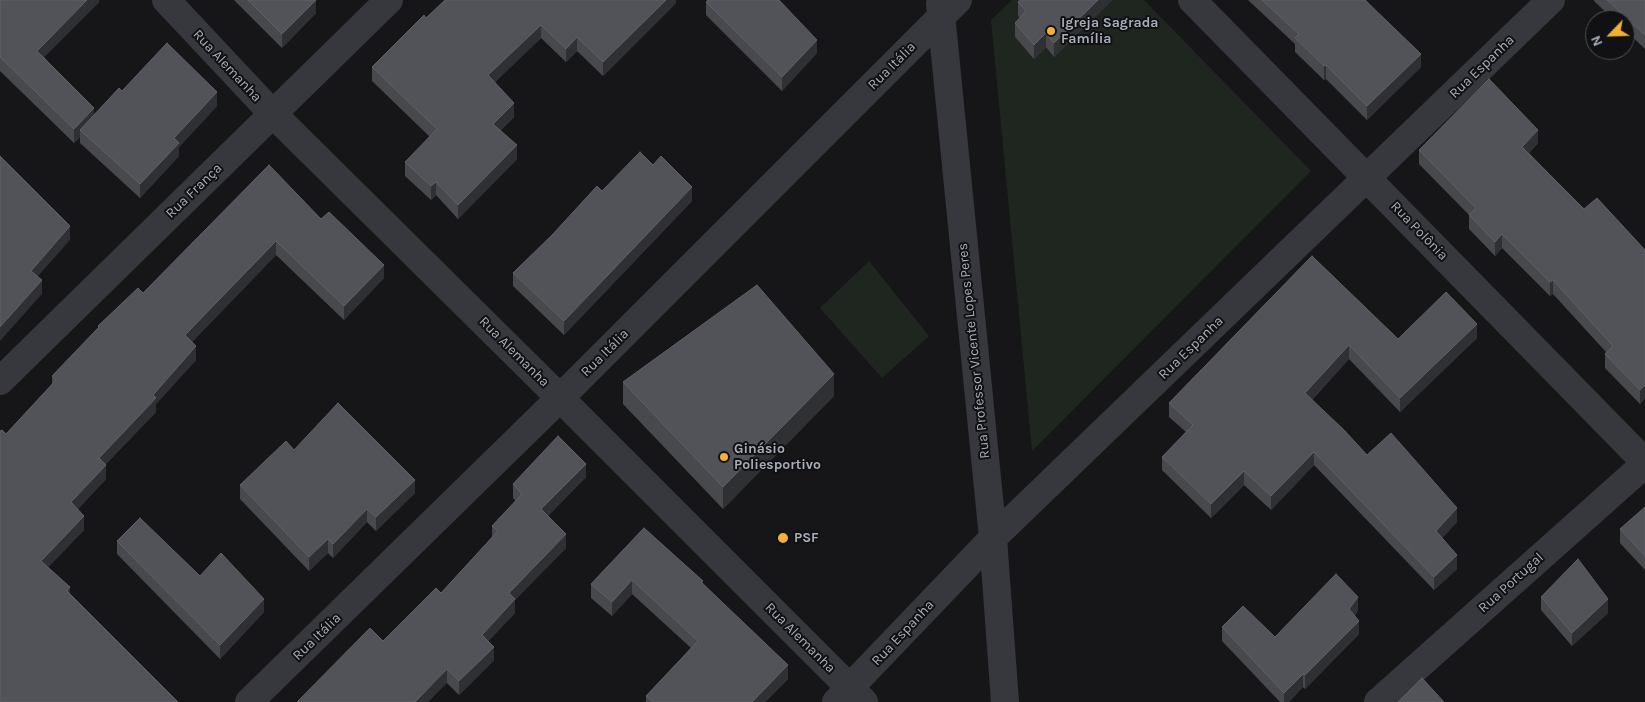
<!DOCTYPE html>
<html>
<head>
<meta charset="utf-8">
<style>
	body { margin:0 }
	#map { position:relative; width:1645px; height:702px; overflow:hidden; background:#161618; font-family:Karla,sans-serif }
	canvas { display:block }
	.north { position:absolute; left:1585px; top:10px; width:50px; height:50px; box-sizing:border-box; background:#111113; border:1px solid #4d4f55; border-radius:50%; rotate:246deg; font-size:14px; font-weight:700; line-height:20px; text-align:center; color:#a8adb8 }
	.north::after { content:''; display:block; margin:auto; width:18px; height:22px; background:#f2b134; clip-path:polygon(50% 0,100% 100%,50% 72%,0 100%) }
</style>
</head>
<body>
<div id="map">
<canvas width="1645" height="702"></canvas>
<div class="north">N</div>
</div>
<script>
const c = document.querySelector('canvas').getContext('2d');
c.lineJoin = 'round';
function fillPath(path, color) { c.fillStyle = color; c.fill(path, 'evenodd'); }
const shape = rows => new Path2D(rows.map(r => 'M' + r).join(''));
function stroke(path, color, width, dash) { c.strokeStyle = color; c.lineWidth = width; c.lineCap = dash ? 'butt' : 'round'; c.setLineDash(dash || []); c.stroke(path); }
function drawText(font, color, halo, rows, align = 'center') {
  c.font = font + ' Karla,sans-serif'; c.lineWidth = 4; c.setLineDash([]); c.textBaseline = 'middle'; c.strokeStyle = halo; c.fillStyle = color; for (const [text, x, y, turn = 0] of rows) {
    c.save(); c.translate(x, y); c.rotate((+turn || 0) * Math.PI / 180); c.textAlign = isNaN(turn) ? turn : align; if (halo) c.strokeText(text, 0, 0); c.fillText(text, 0, 0); c.restore();
  }
}
fillPath(shape([
	[1012,0,1144,0,1311,171,1032,451,991,20],
	[869,261,929,336,882,378,820,308]
]), '#1e261f');
stroke(shape([
	[166,0,273,114,560,398,864,702],
	[1192,0,1645,462],
	[940,4,993,538,1005,702],
	[0,381,389,0],
	[249,702,560,398,958,0],
	[836,702,993,538,1551,0],
	[1378,702,1645,464]
]), '#37383d', 28);
fillPath(shape([
	[0,0,99,0,99,2,44,57,94,114,122,91,217,106,179,147,179,156,140,198,80,143,80,137,74,143,0,71],
	[234,0,316,0,316,13,282,48],
	[676,0,676,3,603,76,577,51,566,62,541,38,495,82,514,117,500,131,517,159,458,219,436,195,431,200,405,176,405,162,430,137,372,81,372,67,426,18],
	[1020,0,1112,0,1054,57,1046,47,1034,59,1015,37,1015,23,1020,18,1018,16,1018,2],
	[1248,0,1366,0,1421,67,1367,120,1326,79,1324,80,1295,52,1295,44],
	[1594,0,1645,0,1645,49,1625,30,1625,20,1614,20,1594,1],
	[706,2,817,53,782,91,706,15],
	[1538,143,1529,153,1584,209,1645,250,1645,398,1640,404,1605,368,1605,354,1606,352,1553,294,1550,296,1502,248,1495,256,1469,229,1469,215,1419,164,1419,150],
	[602,191,692,201,564,335,513,286,513,273],
	[321,219,384,278,344,320,276,255,192,342,196,360,156,404,156,412,106,464,106,479,78,509,84,530,48,567,0,702,6,434,52,385,52,376,98,329,98,326,143,293],
	[1312,256,1398,339,1477,338,1400,412,1349,359,1312,400,1367,455,1457,522,1442,538,1457,569,1434,590,1314,465,1271,510,1244,485,1211,518,1162,470,1162,457,1186,432,1169,417,1169,403],
	[623,382,834,396,723,509,623,404],
	[294,450,415,493,376,531,367,522,333,558,328,553,309,571,240,499,240,485],
	[586,477,548,516,566,548,515,600,515,613,488,641,494,660,459,695,447,683,383,641,441,593,492,537,492,526,516,501,513,498,513,484],
	[1645,507,1645,570,1620,543,1620,529],
	[644,528,703,583,788,679,765,702,646,702,646,696,691,648,632,594,612,616,591,598,591,584],
	[117,541,264,612,220,659,117,554],
	[1541,597,1608,613,1572,646,1541,610],
	[1358,610,1355,615,1359,634,1305,689,1303,687,1289,702,1280,702,1222,641,1222,627,1275,637]
]), '#47494d');
fillPath(shape([
	[87,0,99,0,99,2,37,64,37,51],
	[316,0,316,13,282,48,282,34],
	[666,0,676,0,676,3,603,76,603,62],
	[1098,0,1112,0,1054,57,1054,43],
	[541,25,541,38,488,89,488,75],
	[1046,33,1046,47,1034,59,1034,45],
	[577,37,577,51,566,62,566,49],
	[817,40,817,53,782,91,782,77],
	[1421,54,1421,67,1367,120,1367,106],
	[1326,65,1326,79,1324,80,1324,66],
	[217,92,217,106,179,147,179,156,140,198,140,184,174,138],
	[514,103,514,117,493,138,493,124],
	[94,108,94,122,80,130,80,137,74,143,74,129],
	[1538,130,1538,143,1522,160,1522,147],
	[517,145,517,159,458,219,458,205],
	[436,182,436,195,431,200,431,186],
	[692,187,692,201,564,335,564,321],
	[70,226,70,240,31,284,31,271],
	[1502,234,1502,248,1495,256,1495,242],
	[276,241,276,255,185,349,185,335],
	[384,265,384,278,344,320,344,306],
	[42,280,42,294,0,341,0,327],
	[1553,280,1553,294,1550,296,1550,282],
	[1477,324,1477,338,1400,412,1400,398],
	[1349,345,1349,359,1305,407,1305,393],
	[196,346,196,360,156,404,156,412,99,471,99,458,153,395],
	[834,374,834,396,723,509,723,487],
	[1645,385,1645,398,1640,404,1640,390],
	[1314,452,1314,465,1271,510,1271,496],
	[586,464,586,477,541,523,541,509],
	[106,465,106,479,71,516,71,502],
	[1244,471,1244,485,1211,518,1211,504],
	[415,480,415,493,376,531,376,517],
	[1457,508,1457,522,1436,545,1436,531],
	[367,509,367,522,333,558,333,544],
	[84,516,84,530,41,575,41,561],
	[566,534,566,548,515,600,515,613,482,648,482,635,509,593],
	[328,539,328,553,309,571,309,557],
	[1457,555,1457,569,1434,590,1434,577],
	[632,580,632,594,612,616,612,602],
	[70,587,70,601,67,591],
	[1358,597,1358,610,1349,623,1349,609],
	[264,599,264,612,220,659,220,645],
	[1608,599,1608,613,1572,646,1572,633],
	[1359,621,1359,634,1305,689,1305,675],
	[494,647,494,660,459,695,459,681],
	[788,665,788,679,765,702,752,702],
	[447,669,447,683,428,702,415,702],
	[1303,674,1303,687,1289,702,1284,702,1284,693]
]), '#2f3033');
const building = shape([
	[0,0,87,0,37,51,94,108,74,129,0,57,0,0],
	[248,0,316,0,282,34,248,0],
	[445,0,666,0,603,62,577,37,566,49,541,25,488,75,514,103,493,124,517,145,458,205,436,182,431,186,405,162,437,129,372,67,424,15,426,18,445,0],
	[708,0,779,0,817,40,782,77,706,2,708,0],
	[1020,0,1098,0,1054,43,1046,33,1034,45,1015,23,1026,11,1018,2,1020,0],
	[1262,0,1365,0,1421,54,1367,106,1326,65,1324,66,1295,38,1299,34,1262,0],
	[1607,0,1645,0,1645,35,1607,0],
	[167,43,217,92,174,138,179,143,140,184,80,130,119,88,122,91,167,43],
	[1489,79,1538,130,1522,147,1584,209,1597,198,1645,250,1645,385,1640,390,1605,354,1613,346,1553,280,1550,282,1502,234,1495,242,1469,215,1476,208,1419,150,1489,79],
	[640,152,653,165,661,156,692,187,564,321,513,273,553,234,597,186,602,191,640,152],
	[0,156,70,226,31,271,42,280,0,327,0,156],
	[269,165,321,219,329,212,384,265,344,306,276,241,185,335,196,346,153,395,156,398,99,458,106,465,71,502,84,516,41,561,70,587,67,591,178,702,0,702,0,431,2,430,6,434,56,380,52,376,99,327,98,326,138,288,143,293,269,165],
	[1312,256,1398,339,1446,292,1477,324,1400,398,1349,345,1305,393,1344,430,1367,455,1391,433,1457,508,1436,531,1457,555,1434,577,1314,452,1271,496,1244,471,1211,504,1162,457,1193,425,1169,403,1312,256],
	[757,285,834,374,723,487,623,382,757,285],
	[338,403,415,480,376,517,367,509,333,544,328,539,309,557,240,485,286,441,294,450,338,403],
	[558,436,586,464,541,509,566,534,509,593,515,599,482,635,494,647,459,681,447,669,415,702,297,702,370,628,383,641,436,588,441,593,498,531,492,526,522,494,513,484,558,436],
	[1645,507,1645,556,1620,529,1645,507],
	[140,518,200,576,221,553,264,599,220,645,117,541,140,518],
	[644,528,703,581,701,582,788,665,752,702,653,702,646,696,698,641,632,580,612,602,591,584,644,528],
	[1578,559,1608,599,1572,633,1541,597,1578,559],
	[1336,574,1358,597,1349,609,1359,621,1305,675,1303,674,1284,693,1222,627,1243,606,1275,637,1336,574],
	[1422,678,1444,702,1398,702,1422,678]
]);
fillPath(building, '#525359');
stroke(building, '#5f6168', 1);
for (const [x, y, r, color] of [
	[1051,31,5,"#f2b134"],
	[724,457,5,"#f2b134"],
	[783,538,6,"#f2b134"]
]) { const dot = new Path2D(); dot.arc(x, y, r, 0, 2 * Math.PI); c.fillStyle = color; c.fill(dot); stroke(dot, '#111113', 2); }
drawText('bold 14px', '#a8adb8', '#111113', [
	["Igreja Sagrada",1061,23],
	["Família",1061,39],
	["Ginásio",734,449],
	["Poliesportivo",734,465],
	["PSF",794,538]
], 'left');
drawText('14px', '#a8adb8', '#111113', [
	["Rua Alemanha",227,66,47],
	["Rua Itália",892,66,-45],
	["Rua Espanha",1482,67,-44],
	["Rua França",194,191,-44],
	["Rua Polônia",1419,231,46],
	["Rua Espanha",1191,348,-44],
	["Rua Professor Vicente Lopes Peres",974,351,-96],
	["Rua Alemanha",514,352,45],
	["Rua Itália",605,353,-45],
	["Rua Portugal",1511,583,-42],
	["Rua Espanha",903,633,-47],
	["Rua Itália",317,637,-44],
	["Rua Alemanha",800,638,45]
]);
</script>
</body>
</html>
